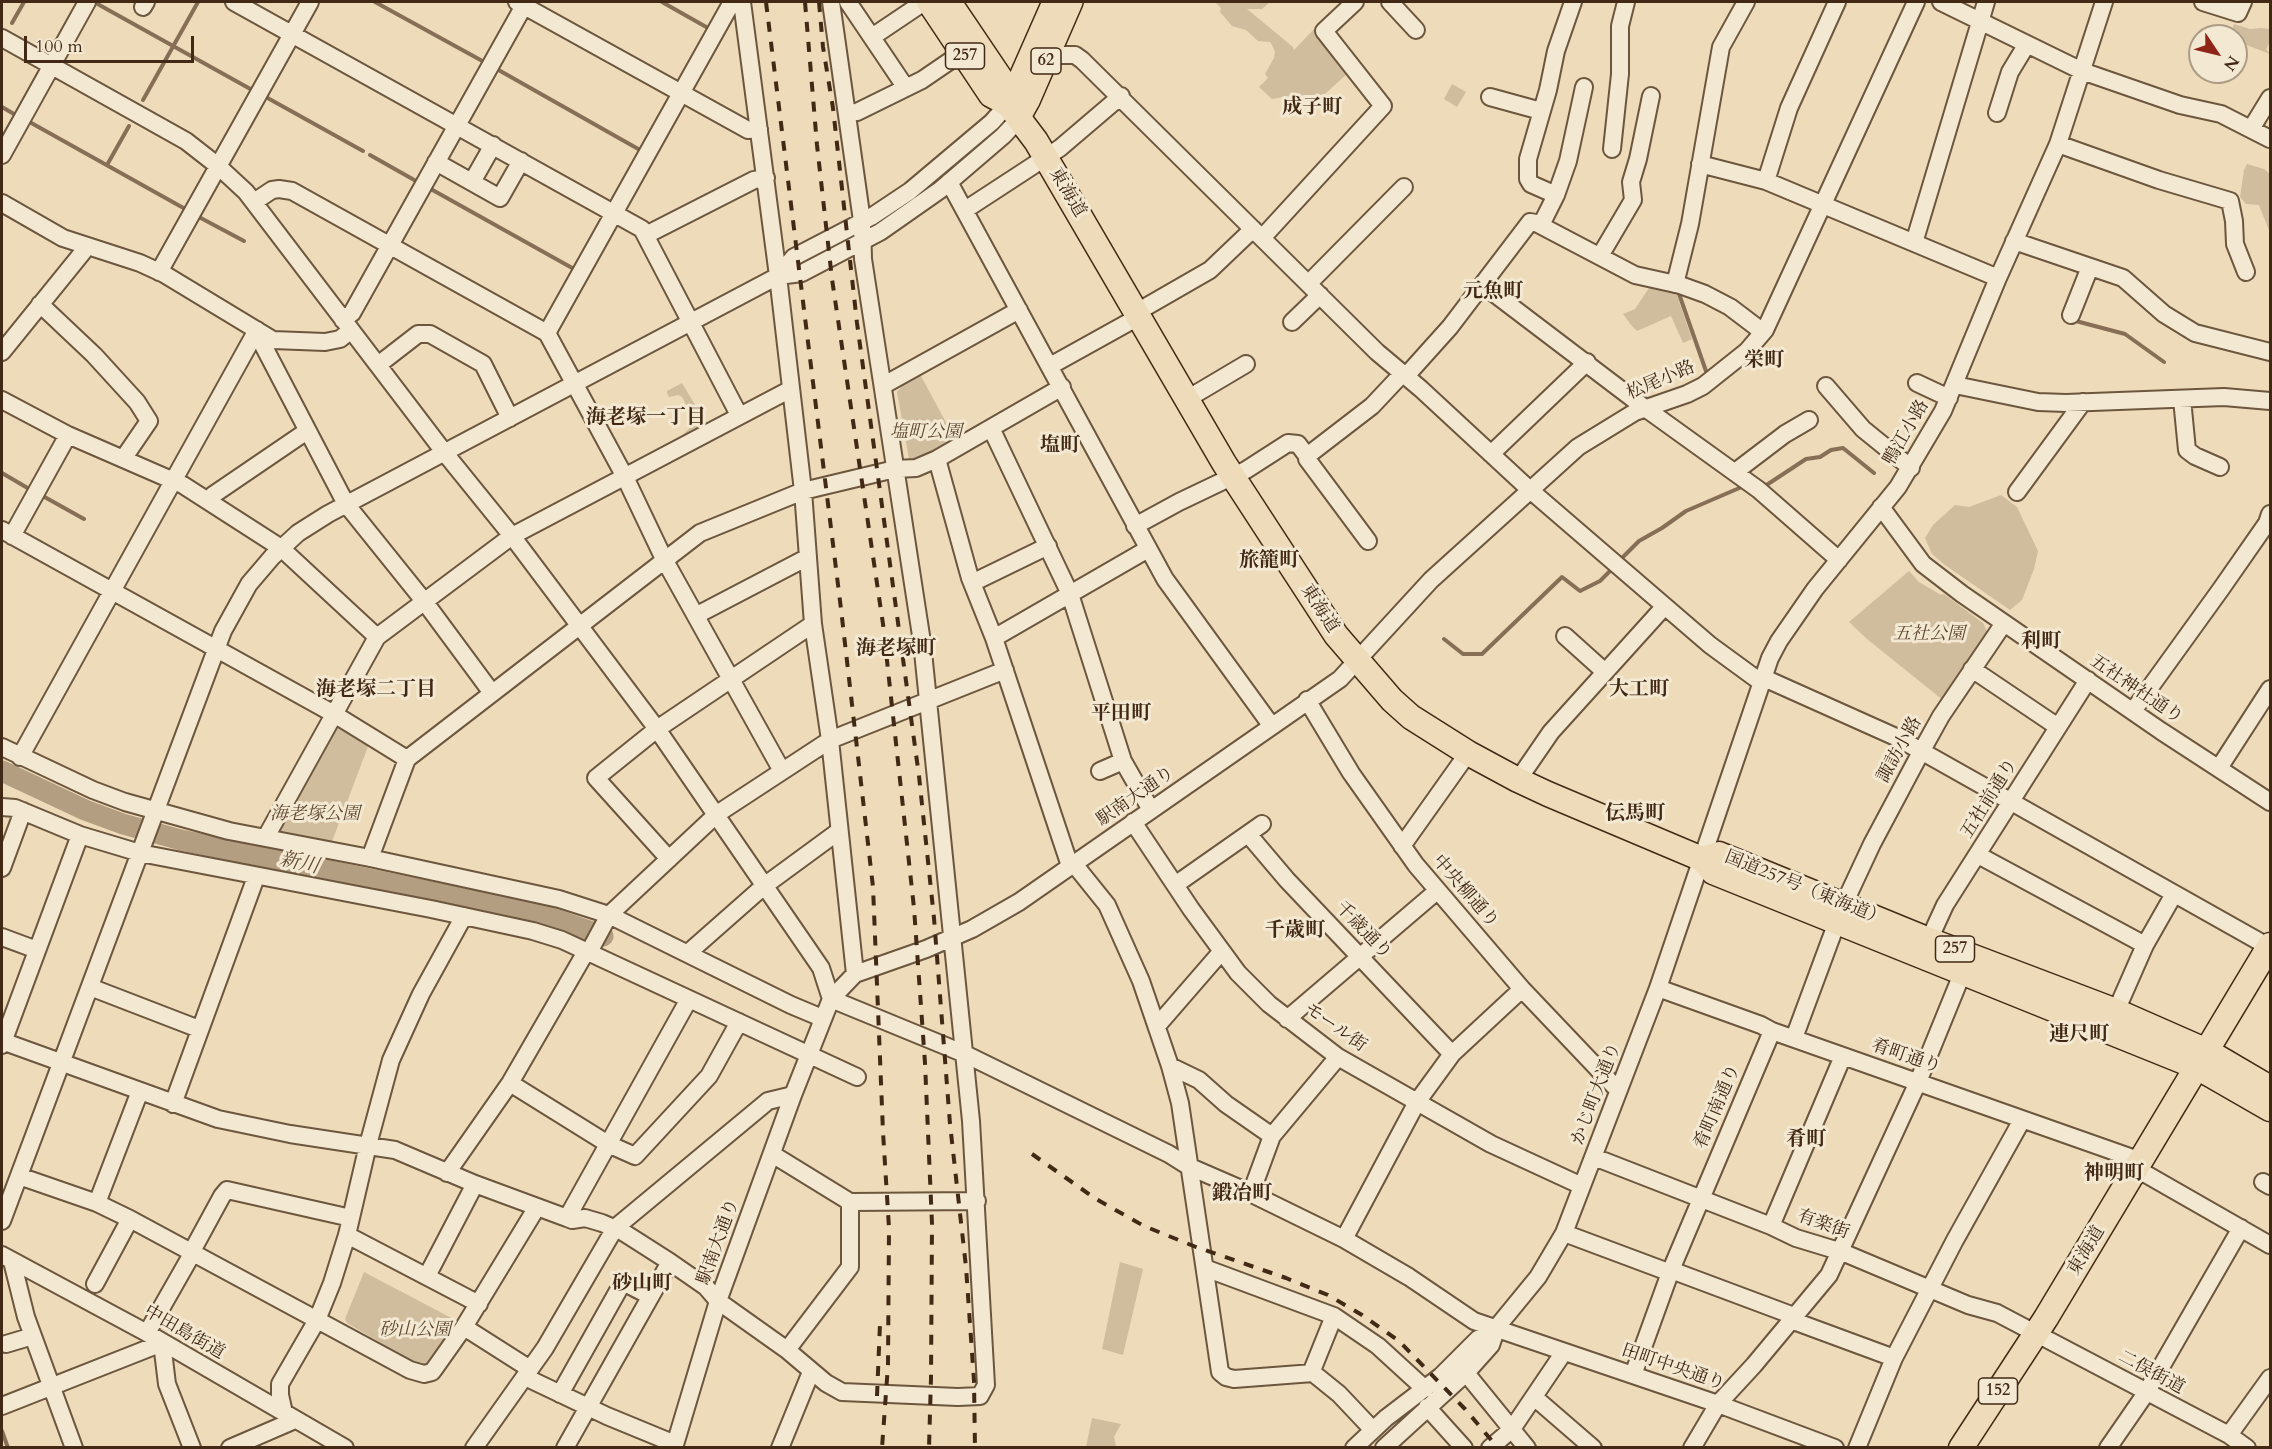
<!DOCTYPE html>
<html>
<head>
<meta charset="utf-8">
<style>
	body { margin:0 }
	#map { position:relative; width:2272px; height:1449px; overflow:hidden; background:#eddbb9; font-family:Cardo,serif }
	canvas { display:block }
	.frame { position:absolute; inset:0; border:3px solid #422915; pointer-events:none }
	.north { position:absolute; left:2188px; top:24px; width:60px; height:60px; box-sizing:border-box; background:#f3e8d2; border:2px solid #ac9c86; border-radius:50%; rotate:125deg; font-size:16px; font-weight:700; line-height:24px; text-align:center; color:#422915 }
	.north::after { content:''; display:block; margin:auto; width:21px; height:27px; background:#8f2418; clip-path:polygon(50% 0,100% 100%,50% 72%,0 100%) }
	.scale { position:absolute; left:24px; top:36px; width:170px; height:27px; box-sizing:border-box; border:3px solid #422915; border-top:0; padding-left:8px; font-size:18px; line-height:21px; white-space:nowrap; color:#422915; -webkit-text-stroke:4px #f3e8d2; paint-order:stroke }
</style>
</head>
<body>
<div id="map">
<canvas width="2272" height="1449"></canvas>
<div class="frame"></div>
<div class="north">N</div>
<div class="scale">100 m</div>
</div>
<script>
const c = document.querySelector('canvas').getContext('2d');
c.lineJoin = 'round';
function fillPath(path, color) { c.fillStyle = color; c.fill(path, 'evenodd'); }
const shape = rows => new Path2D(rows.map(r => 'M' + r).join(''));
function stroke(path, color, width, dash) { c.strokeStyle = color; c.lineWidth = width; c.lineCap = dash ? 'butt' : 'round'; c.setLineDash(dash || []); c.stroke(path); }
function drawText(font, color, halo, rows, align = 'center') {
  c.font = font + ' Cardo,"Noto Serif JP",serif'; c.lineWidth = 6; c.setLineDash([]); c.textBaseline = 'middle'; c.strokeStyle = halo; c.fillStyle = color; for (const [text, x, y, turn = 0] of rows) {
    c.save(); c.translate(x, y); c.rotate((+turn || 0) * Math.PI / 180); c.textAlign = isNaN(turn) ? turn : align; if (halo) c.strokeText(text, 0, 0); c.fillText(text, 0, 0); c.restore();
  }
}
fillPath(shape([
	[1215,2,1270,2,1262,9,1247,9,1293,47,1294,50,1314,29,1348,73,1314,104,1300,94,1272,99,1259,87,1268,78,1265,74,1274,58,1275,52,1272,45,1270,42,1258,41,1246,30,1232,26,1220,12,1221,8],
	[2234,24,2250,29,2261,28,2270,29,2270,42,2266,49,2270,54,2236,41,2236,36,2230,35],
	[1452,84,1466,92,1457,107,1444,99],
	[2247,164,2264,169,2270,174,2270,233,2259,205,2246,204,2240,197,2244,170],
	[1653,282,1674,287,1692,339,1683,343,1671,316,1637,331,1631,325,1623,314,1635,309],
	[920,374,957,443,917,461,909,459,897,392,902,386],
	[682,383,707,425,677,441,695,422,682,397,678,395,669,397,667,393,667,391],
	[2001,495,2017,507,2038,551,2034,569,2022,600,2010,610,1945,565,1932,554,1925,538,1933,525,1955,505,1969,507],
	[1909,571,1919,582,1941,595,1944,594,1983,623,1989,635,1944,701,1867,639,1849,622],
	[334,726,369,744,331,844,278,833],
	[1120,1262,1143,1269,1123,1355,1102,1349],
	[364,1272,459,1322,429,1364,420,1366,347,1323,345,1319],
	[1092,1418,1121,1424,1114,1437,1116,1447,1086,1447]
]), '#d0bd9d');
stroke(shape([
	[94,2,254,91],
	[375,2,486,63],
	[662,2,708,28],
	[12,23,24,2],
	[495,68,640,150],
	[264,96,363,151],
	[143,100,198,2],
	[2,107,19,117],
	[26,120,187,210],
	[370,155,416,181],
	[107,165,129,126],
	[429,188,574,269],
	[197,216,244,241],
	[1678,291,1706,371],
	[2072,320,2125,334,2164,362],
	[2,473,31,490],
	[1762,488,1806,459,1820,457,1831,450,1843,448,1874,473],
	[41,495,84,519],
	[1620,560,1639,541,1662,528,1686,511,1744,486],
	[1444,639,1463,654,1482,654,1562,577,1580,591,1600,581,1613,568],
	[2,1431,8,1448]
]), '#866f56', 4);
stroke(shape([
	[2,771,85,810,123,824,181,840,543,915,603,936]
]), '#b39e81', 21);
const minor = shape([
	[234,2,642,229,739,415],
	[517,2,748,130,759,129],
	[742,2,778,276,803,491,813,624,830,740,855,974],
	[848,2,906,88],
	[1390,2,1416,30],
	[1941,2,2082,71,2180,105,2221,114,2270,139],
	[2203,2,2238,13,2243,2],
	[143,7,146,2],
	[872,37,924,2],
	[2,38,186,141,218,166,246,192,444,452,512,536,657,729,821,968,831,999,965,1054,1169,1154,1188,1166,1248,1192,1344,1239,1409,1277,1474,1321,1718,1404,1835,1448],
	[1051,51,1060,55,1075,55,1082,60,1377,352,1421,389,1530,490,1710,645,1762,683,1764,678,1898,738,2269,947],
	[1490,97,1541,111],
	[847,113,857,112,922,80,963,52],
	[1997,113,2010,72,2027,44],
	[2251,129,2270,98],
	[2058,144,2159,180,2230,201,2234,221,2235,244,2246,272],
	[1612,149,1620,74,1620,26,1626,2],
	[2,155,87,2],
	[436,162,500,198,521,161],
	[1700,164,1766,181,1998,278],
	[1766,181,1789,108,1837,2],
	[472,182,493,145],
	[949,182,1165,579,1271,725],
	[1556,195,1531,184,1528,179,1528,159,1548,90,1556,51,1573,2],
	[254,202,272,190,279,189,292,191,547,333,625,477,664,559,782,771],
	[2,203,63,238,140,263,164,274,273,340,325,342,340,339,351,330],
	[965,210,1060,148,1121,96],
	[1541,225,1556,195,1568,161,1584,87],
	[646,235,754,180,766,178],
	[1262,238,1383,106,1324,31,1355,2],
	[2014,241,2123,278,2164,314,2195,333,2270,352],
	[1914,243,1986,2],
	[1600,256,1633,200,1631,182,1638,159,1651,96],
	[159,272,310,2],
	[778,276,794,257,871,217,910,191,992,122,1008,104],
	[1309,283,1404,187],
	[1675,284,1690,224,1721,47,1746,2],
	[1483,285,1645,408,1759,490,1839,560],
	[40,304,94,355,137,402,149,421,123,459],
	[1137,312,1210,270,1253,229],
	[2071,315,2090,267],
	[343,320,352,313,526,2],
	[1292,322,1320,295],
	[257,330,263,345,346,504,424,601,492,693],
	[547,333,732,2],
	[2,352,83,252,85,247],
	[378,365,418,334,430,334,483,364,510,418],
	[1050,366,1140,316],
	[1406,376,1450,327,1530,222,1536,223,1635,275,1680,285,1705,294,1730,307,1763,332],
	[1917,383,1949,398],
	[884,385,1019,310],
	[1955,385,2038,402,2066,403,2224,397,2270,401],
	[1826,386,1863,429,1911,468],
	[1187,399,1246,364],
	[2182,399,2187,450,2195,456,2220,467],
	[2,400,68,435,183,485,281,548,377,637],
	[991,428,1070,594,1123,761,1151,810],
	[1491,454,1587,362],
	[1307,456,1307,459,1368,541],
	[937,459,970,578,994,638,1070,866],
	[1735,472,1785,434,1809,420],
	[2017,492,2083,402],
	[209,501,213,495,307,431],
	[1881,507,1923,564,1962,594,2161,731,2270,802],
	[1135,526,1179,502,1246,470,1288,443,1298,444,1307,456,1372,406,1403,373],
	[2,530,334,714,407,759],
	[12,536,68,435],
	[972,583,1048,546],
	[697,615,808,557],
	[1565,636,1605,672],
	[994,638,1148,549],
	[1972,669,2058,727],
	[1307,700,1351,773,1416,865,1522,989,1618,1090],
	[2133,711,2221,589,2267,523,2270,514],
	[2,747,93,790,125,802,186,819,229,831,370,858,559,899,609,915,791,1005,822,1018],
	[20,757,257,330],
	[2219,768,2270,689],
	[1100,771,1123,761],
	[1518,780,1551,732,1664,607],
	[2,807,15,808,80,835,140,853,431,909,533,931,562,940,857,1077],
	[1133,822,1191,909,1238,973,1269,1004,1338,1057,1491,1144,1582,1186],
	[1248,834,1287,880,1452,1054],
	[266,837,377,637,512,536,791,389],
	[1402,846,1468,753],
	[1978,855,2145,945],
	[370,858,407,759,700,533,803,491,895,469,916,468,937,459,1062,387],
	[669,859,596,778,657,729,813,624],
	[1074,864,1107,905,1141,981,1170,1066,1180,1103,1220,1372,1226,1377,1234,1379,1313,1373,1339,1394,1373,1430],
	[2,868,23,811],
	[1175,885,1262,824],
	[1844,904,1872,844,1921,752,1941,716,2004,623],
	[2,937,37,950],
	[1929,940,1945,905,2088,680],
	[589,952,609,915,717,814,830,740,1005,670],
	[688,953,764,886,839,831],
	[90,987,199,1029],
	[1658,988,1761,1025,1772,1031,2141,1161],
	[2116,1011,2145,945,2174,894],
	[1287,1019,1437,891],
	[1157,1026,1222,951],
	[1794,1038,1837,922],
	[2,1041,218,1119,290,1134,395,1150,475,1184,567,1218,572,1220,585,1218,602,1223,623,1232,670,1262,706,1287,718,1301,787,1350,826,1383,842,1392,958,1397,980,1396,986,1385,971,1121,922,642,863,259,862,221,831,2],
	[2,1045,80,835],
	[1170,1066,1199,1080,1226,1104,1272,1136],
	[510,1083,608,1144,635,1156,709,1076,739,1022],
	[173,1104,256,877],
	[772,1154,850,1202,977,1201],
	[1594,1157,1771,1226,1796,1238,1842,1252,1968,1305,1997,1313,2229,1435,2247,1448],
	[2137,1169,2270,1245],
	[447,1173,510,1083,587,950],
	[19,1176,97,1203,130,1219,410,1370,424,1374,432,1372,435,1368,464,1327,537,1207],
	[2263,1182,2270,1186],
	[1248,1192,1254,1185,1272,1136,1338,1057],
	[97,1203,140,1091],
	[567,1218,689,999],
	[2,1221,223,631,249,584,272,557,298,533,328,514,778,276,802,273,880,232,940,190,1003,136,1019,119],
	[1771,1226,1843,1056],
	[1564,1233,1671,1273],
	[347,1235,479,1304],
	[1344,1239,1417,1102,1452,1054,1522,989],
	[191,1253,222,1196,227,1190,351,1218],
	[2,1255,147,1333,345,1448],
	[12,1261,26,1317,74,1448],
	[1205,1268,1334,1316,1378,1346,1425,1389],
	[1671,1270,1794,1316],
	[427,1276,475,1184],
	[95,1284,130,1219],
	[1791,1320,1894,1358],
	[464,1327,530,1369],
	[147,1333,192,1254],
	[6,1344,33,1336],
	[787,1350,850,1267,850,1202],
	[1311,1373,1334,1316],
	[1466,1373,1527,1448],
	[1633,1375,1671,1270,1772,1031],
	[525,1377,607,1416,675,1444],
	[560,1394,623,1282,650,1296],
	[1534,1397,1593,1448],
	[2,1406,162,1343,167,1384,192,1448],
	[1427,1407,1464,1448],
	[284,1413,280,1395,280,1384,317,1320,332,1283,347,1235,368,1145,391,1060,421,994,464,916],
	[2229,1435,2270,1378],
	[230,1448,295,1420],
	[474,1448,545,1348,615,1228,768,1101,793,1095],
	[565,1448,670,1262],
	[674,1448,718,1301,793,1095,831,999,855,974,926,949,972,929,1019,902,1340,679,1431,580,1578,447,1635,412,1687,394,1703,386,1747,351,1765,330,1916,2],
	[780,1448,811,1372],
	[1354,1448,1386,1418,1441,1376,1478,1339,1497,1327,1538,1277,1564,1233,1658,988,1770,658,1779,641,1815,589,1898,487,1943,411,1998,278,2058,144,2104,2],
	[1384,1448,1466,1373,1491,1345,1497,1327],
	[1490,1448,1512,1429,1564,1352],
	[1692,1448,1718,1404,1754,1365,1829,1275,1918,1082,1962,974],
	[1857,1448,1894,1358,1955,1240,2022,1120],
	[2108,1448,2146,1393,2241,1228]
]);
const major = shape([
	[1008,104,1053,2],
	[1019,119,1029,101,1072,2]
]);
const highway = shape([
	[929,2,991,95,1008,104,1036,141,1224,463,1336,635,1392,700,1411,717,1468,753,1518,780,1548,794,1702,859,1713,872,2197,1067,2270,1109],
	[949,2,1005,85,1008,104],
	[1702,859,1719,854,1929,940,2116,1011,2207,1051,2270,1088],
	[1961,1448,2046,1318,2270,945]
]);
stroke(minor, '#6d563e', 20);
stroke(major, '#422915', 24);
stroke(highway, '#422915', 27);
stroke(minor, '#f3e8d2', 16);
stroke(major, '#eddbb9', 21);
stroke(highway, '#eddbb9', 24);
stroke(shape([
	[766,2,841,609,873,887,883,1132,889,1228,888,1365,882,1448],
	[805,2,817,145,832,279,883,624,914,908,925,1063,932,1224,931,1378,929,1448],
	[819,2,823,47,833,108,857,323,919,776,934,918,950,1124,966,1267,974,1381,975,1448],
	[1032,1154,1096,1199,1144,1226,1196,1247,1286,1278,1328,1295,1362,1315,1399,1341,1465,1409,1498,1448],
	[877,1396,880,1324]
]), '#422915', 4, [10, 10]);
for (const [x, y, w] of [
	[965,56,39],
	[1046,61,30],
	[1955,949,39],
	[1998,1391,39]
]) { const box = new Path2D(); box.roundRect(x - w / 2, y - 13, w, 26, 4.5); c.fillStyle = '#f3e8d2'; c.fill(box); stroke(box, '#422915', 1.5); }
drawText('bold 16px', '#422915', null, [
	["257",965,56],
	["62",1046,61],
	["257",1955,949],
	["152",1998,1391]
]);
drawText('18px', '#422915', '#f3e8d2', [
	["東海道",1067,193,59],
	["松尾小路",1661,381,-23],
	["鴨江小路",1907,433,-60],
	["東海道",1319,609,57],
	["五社神社通り",2136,690,34],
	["諏訪小路",1900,750,-61],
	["駅南大通り",1136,797,-35],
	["五社前通り",1990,799,-58],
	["国道257号（東海道）",1805,889,22],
	["中央柳通り",1465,892,49],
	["千歳通り",1363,931,46],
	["モール街",1335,1028,35],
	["肴町通り",1906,1057,19],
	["かじ町大通り",1597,1094,-69],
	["肴町南通り",1718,1107,-67],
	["有楽街",1823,1225,20],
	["駅南大通り",719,1242,-70],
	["東海道",2087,1251,-59],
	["中田島街道",184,1333,30],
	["田町中央通り",1673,1368,19],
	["二俣街道",2151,1373,28]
]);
drawText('italic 18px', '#5e4730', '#f3e8d2', [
	["塩町公園",926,433],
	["五社公園",1929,635],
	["海老塚公園",315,815],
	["砂山公園",415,1331]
]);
drawText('bold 20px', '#422915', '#f3e8d2', [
	["成子町",1312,108],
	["元魚町",1493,292],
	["栄町",1764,361],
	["海老塚一丁目",646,418],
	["塩町",1060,446],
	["旅籠町",1269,561],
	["利町",2041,642],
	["海老塚町",896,649],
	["海老塚二丁目",376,690],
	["大工町",1639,690],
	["平田町",1121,714],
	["伝馬町",1635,814],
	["千歳町",1295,931],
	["連尺町",2079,1035],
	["肴町",1806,1140],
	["神明町",2114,1174],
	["鍛冶町",1242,1194],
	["砂山町",642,1284]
]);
drawText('italic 20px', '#644c35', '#f3e8d2', [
	["新川",299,864,12]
]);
</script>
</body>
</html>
